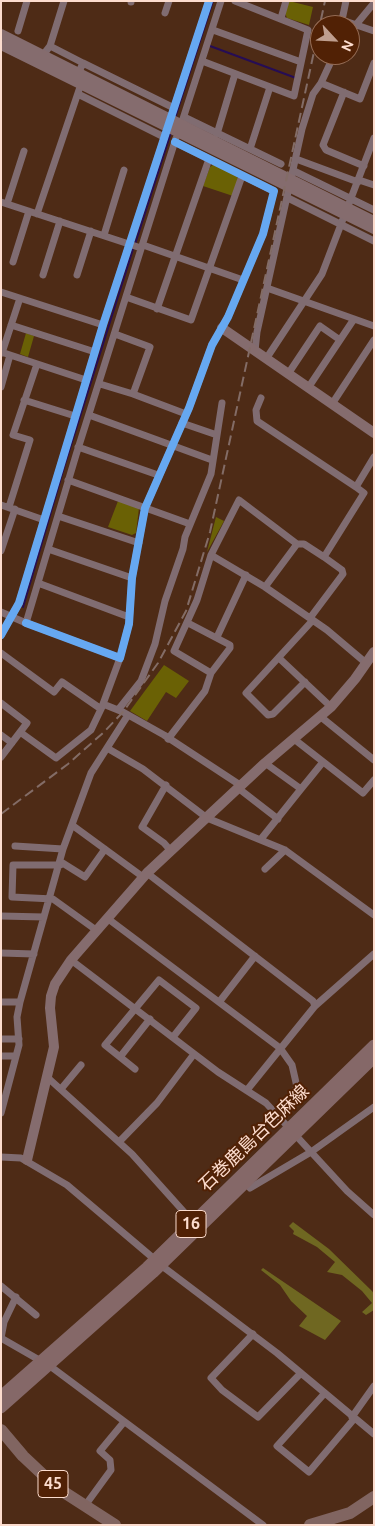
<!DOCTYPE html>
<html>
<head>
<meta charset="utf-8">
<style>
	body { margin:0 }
	#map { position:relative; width:375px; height:1526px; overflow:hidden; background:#4e2b16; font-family:Ubuntu,sans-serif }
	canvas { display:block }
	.frame { position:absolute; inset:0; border:2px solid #fcdcce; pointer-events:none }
	.north { position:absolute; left:310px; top:15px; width:50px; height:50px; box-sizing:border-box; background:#512105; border:1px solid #956c55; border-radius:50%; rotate:115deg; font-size:14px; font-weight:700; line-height:20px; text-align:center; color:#fcdcce }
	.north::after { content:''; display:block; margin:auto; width:18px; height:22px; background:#bf9e8e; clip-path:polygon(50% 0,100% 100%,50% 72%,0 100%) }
</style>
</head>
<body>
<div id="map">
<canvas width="375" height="1526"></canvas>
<div class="frame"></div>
<div class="north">N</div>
</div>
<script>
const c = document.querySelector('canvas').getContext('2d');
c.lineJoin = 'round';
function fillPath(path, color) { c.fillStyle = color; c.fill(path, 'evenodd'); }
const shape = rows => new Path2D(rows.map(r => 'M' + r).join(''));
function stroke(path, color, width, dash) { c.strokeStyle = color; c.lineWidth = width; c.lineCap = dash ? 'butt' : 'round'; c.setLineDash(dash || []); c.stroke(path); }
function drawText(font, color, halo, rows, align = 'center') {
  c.font = font + ' Ubuntu,"Noto Sans JP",sans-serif'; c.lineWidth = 4; c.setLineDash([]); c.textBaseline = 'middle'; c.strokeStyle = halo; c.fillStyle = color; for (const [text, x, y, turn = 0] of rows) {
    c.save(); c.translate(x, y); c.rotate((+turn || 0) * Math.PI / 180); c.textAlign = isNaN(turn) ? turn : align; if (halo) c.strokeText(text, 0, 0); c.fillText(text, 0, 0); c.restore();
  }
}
fillPath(shape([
	[289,1,313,7,309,25,287,18,285,13],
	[214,164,237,176,238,180,233,196,203,186,210,167],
	[26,333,34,336,28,357,20,354],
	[118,501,139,508,136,533,132,535,108,527],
	[216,517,224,521,207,552],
	[164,665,189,681,176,698,166,692,147,721,130,711]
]), '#6a6105');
fillPath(shape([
	[293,1222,329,1249,372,1291,374,1294,374,1310,366,1315,362,1312,372,1303,362,1291,342,1275,327,1272,335,1262,317,1247,293,1234,294,1231,289,1226],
	[263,1268,341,1321,325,1340,299,1326,307,1316,291,1301,280,1285,261,1270]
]), '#6f6721');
stroke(shape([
	[210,46,296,78],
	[175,118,213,1],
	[135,244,171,132],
	[23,607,65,464,133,249]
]), '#260d55', 2);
stroke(shape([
	[346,1,342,20,374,31],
	[131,2,131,1],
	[165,13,169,1],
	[281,18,286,1],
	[213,30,301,62],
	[18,31,27,1],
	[350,32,374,3],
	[50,46,83,63],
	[43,55,50,46,64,1],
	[202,61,294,96,308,30,235,1],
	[78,74,83,63,174,108],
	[321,83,360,99,374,63],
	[344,92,323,145,326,150,364,166],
	[78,94,164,137],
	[184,117,281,164],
	[180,128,221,1],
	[217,134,235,74],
	[250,149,270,87],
	[296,159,358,182],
	[294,171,374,210],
	[359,180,374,185],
	[288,198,374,241],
	[1,202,141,248],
	[7,204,24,151],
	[37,214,81,84],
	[104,235,124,170],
	[143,245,243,280],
	[13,262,29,211],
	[43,275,60,221],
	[77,275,91,231],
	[267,288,374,326],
	[1,292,103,325],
	[126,297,191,320,242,176],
	[157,309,209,159],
	[11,325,95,352],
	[115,334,150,347,133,394],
	[255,351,257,332,302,129,313,94,321,83,334,55],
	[1,352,86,380],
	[2,353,20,298],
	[266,359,322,274,374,138],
	[288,374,320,326,340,340],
	[100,384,133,394,186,414],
	[1,387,10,355],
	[308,388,354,319],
	[261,398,256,410,257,421,356,487,374,457],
	[24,400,75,416],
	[332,404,374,340],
	[89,415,212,460],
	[182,423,217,435],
	[78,447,158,475],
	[68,480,190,524],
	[1,505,44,520],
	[9,507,30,440,13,435,37,364],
	[58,516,139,543],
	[48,549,132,578],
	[1,551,15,509],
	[211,555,265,587,327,630,366,663],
	[324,557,364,493,356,487],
	[38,583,129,617],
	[265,587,297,544,304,544,324,557,342,570,343,574,310,618],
	[1,612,26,623,76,455,176,138],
	[26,623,120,658,129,624,132,578,145,508,189,408,212,345,228,317,263,234,274,191,175,142],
	[1,635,19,603,103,325,209,1],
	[217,637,246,575],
	[1,653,54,692,62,682,101,709],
	[120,658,103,704,123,712,164,735,240,785],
	[279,658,331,707],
	[211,673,174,651,197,600,211,555,239,500,297,544],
	[305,682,273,714,268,715,246,693,313,620],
	[1,703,27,723,1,757],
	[118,710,141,681,155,644,165,601,183,549,185,537,211,474,222,403],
	[321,717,374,760],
	[20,732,56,758,91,730,102,707],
	[1,735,12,743],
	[168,739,205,691,211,673,230,648,230,645,188,623],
	[294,739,363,793,374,780],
	[107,748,143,769,207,818,285,850,374,915],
	[166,785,142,827,164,843,171,851],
	[238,788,278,819],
	[301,789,323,762],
	[72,825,143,877],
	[261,839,301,789,265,763],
	[15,846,63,849],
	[61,862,85,877,105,849],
	[60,865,13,865,12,897,53,899,96,930],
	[265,869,285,850],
	[147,873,313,1001,315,1006],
	[1,916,44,917],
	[107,918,280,1048,292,1065,297,1087,281,1116],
	[1,953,34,954],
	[71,960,218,1072,266,1103,347,1191,374,1215],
	[220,1001,255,956],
	[1,1002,20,1002],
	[1,1039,19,1039],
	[1,1056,16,1056],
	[120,1057,150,1019],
	[135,1069,105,1045,159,980,196,1008,173,1037],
	[47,1077,132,1154,193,1222],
	[61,1089,81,1065],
	[247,1090,315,1006,374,954],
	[1,1113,19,1045,17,1017,20,1002,63,849,91,773,128,715],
	[119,1142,157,1103,194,1054],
	[1,1157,21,1158,67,1185,166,1269,277,1353,374,1434],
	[250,1188,311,1152,374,1107],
	[1,1286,36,1315],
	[16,1297,4,1322,1,1338,41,1361],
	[253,1334,211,1378,222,1390,258,1417,301,1373],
	[50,1366,263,1525],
	[324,1394,277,1446,309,1472,354,1419],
	[352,1417,374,1386],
	[84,1507,111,1470,110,1460,100,1451,124,1422]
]), '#806c71', 7);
stroke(shape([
	[1,34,374,221],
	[1,45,374,229],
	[222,328,374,433],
	[27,1160,54,1047,50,1008,51,996,55,984,71,960,147,873,265,763,331,707,355,679,374,652]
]), '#856c6e', 10);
stroke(shape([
	[1,1396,147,1267,374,1045],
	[1,1408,153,1273,374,1058]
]), '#856868', 11);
stroke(shape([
	[1,1430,23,1456,56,1487,115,1525],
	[310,1525,350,1513,374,1497]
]), '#816561', 12);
stroke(shape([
	[1,814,68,764,104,732,123,712,158,663,186,611,210,532,325,1]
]), '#836c66', 2, [10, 5]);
stroke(shape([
	[26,623,120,658,129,624,132,578,145,508,189,408,212,345,228,317,263,234,274,191,175,142],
	[1,635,19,603,103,325,209,1]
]), '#66a8f1', 8);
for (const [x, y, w] of [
	[191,1224,30],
	[53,1484,30]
]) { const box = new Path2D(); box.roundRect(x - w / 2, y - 13.5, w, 27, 4); c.fillStyle = '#512105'; c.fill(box); stroke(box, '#fcdcce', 1); }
drawText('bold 16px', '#fcdcce', null, [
	["16",191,1224],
	["45",53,1484]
]);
drawText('18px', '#fcdcce', '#512105', [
	["石巻鹿島台色麻線",254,1138,-44]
]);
</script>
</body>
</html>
